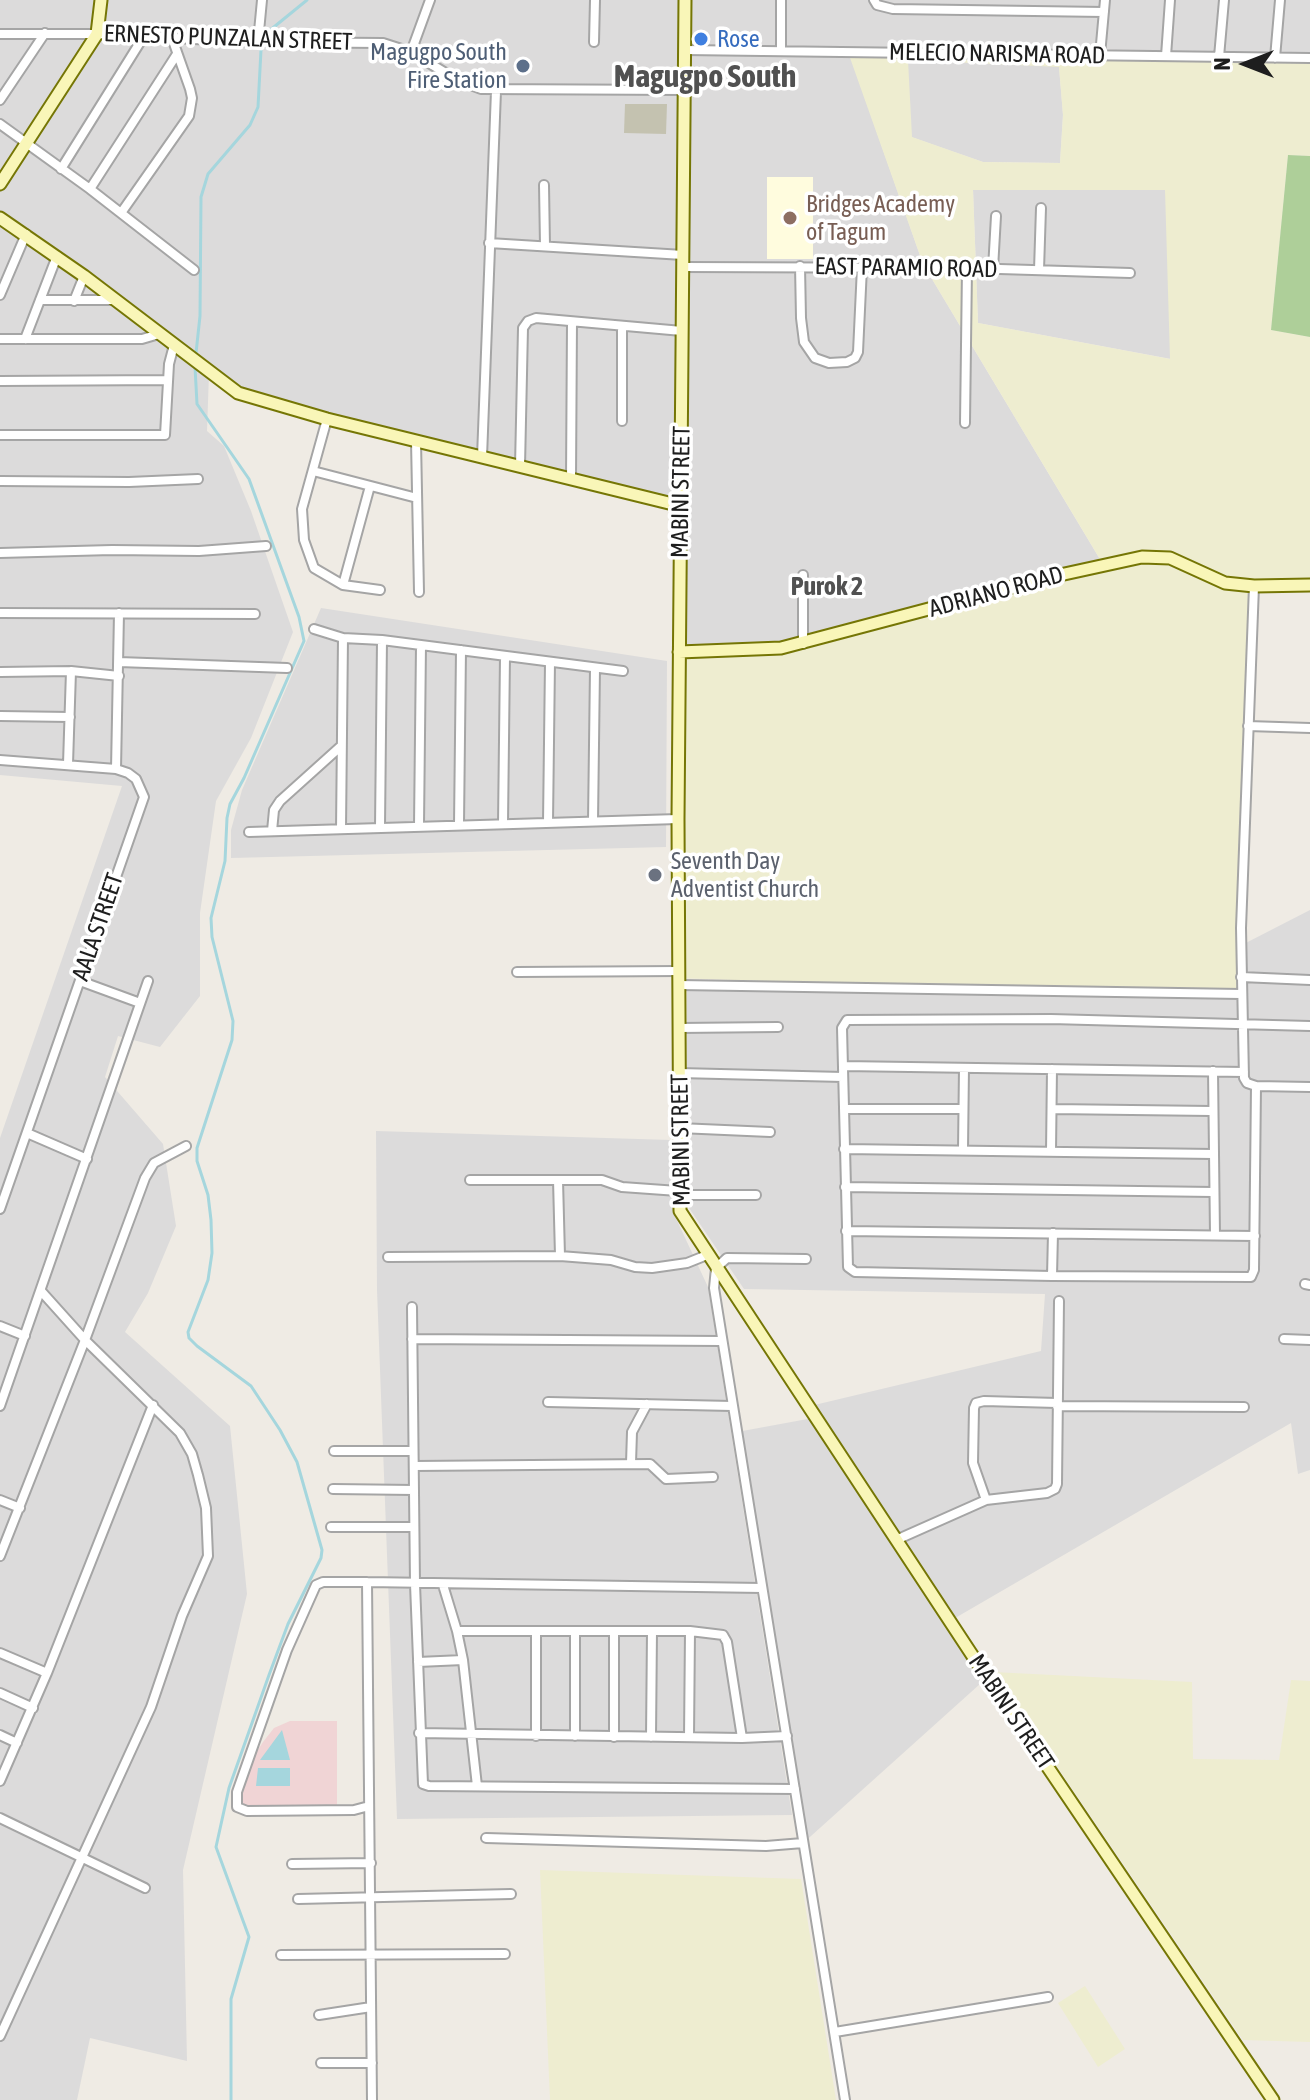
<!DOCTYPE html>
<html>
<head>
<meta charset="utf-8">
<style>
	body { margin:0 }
	#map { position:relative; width:1310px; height:2100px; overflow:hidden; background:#efebe4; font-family:"Asap Condensed",sans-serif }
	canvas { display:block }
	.north { position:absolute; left:1206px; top:24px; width:80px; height:80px; -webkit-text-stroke:6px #fff; paint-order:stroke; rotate:270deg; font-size:22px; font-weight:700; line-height:32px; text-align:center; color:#1e1e1e }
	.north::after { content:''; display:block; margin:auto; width:28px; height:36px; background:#1e1e1e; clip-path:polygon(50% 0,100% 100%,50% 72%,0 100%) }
</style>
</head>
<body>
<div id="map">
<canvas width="1310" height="2100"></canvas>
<div class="north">N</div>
</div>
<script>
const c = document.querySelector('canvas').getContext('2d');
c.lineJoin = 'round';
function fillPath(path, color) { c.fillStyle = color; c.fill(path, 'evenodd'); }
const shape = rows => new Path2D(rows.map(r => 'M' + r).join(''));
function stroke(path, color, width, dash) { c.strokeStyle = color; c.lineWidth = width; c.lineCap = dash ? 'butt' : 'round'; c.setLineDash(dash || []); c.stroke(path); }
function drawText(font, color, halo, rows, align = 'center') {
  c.font = font + ' "Asap Condensed",sans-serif'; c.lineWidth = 7; c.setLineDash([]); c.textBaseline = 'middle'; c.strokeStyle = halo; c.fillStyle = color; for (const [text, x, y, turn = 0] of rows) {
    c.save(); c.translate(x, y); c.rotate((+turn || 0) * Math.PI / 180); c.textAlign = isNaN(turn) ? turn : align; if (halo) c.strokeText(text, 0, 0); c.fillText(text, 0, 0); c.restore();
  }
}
fillPath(shape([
	[0,0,1310,0,1310,58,1057,60,850,55,923,264,1101,561,778,652,677,656,678,504,242,395,209,373,207,431,224,446,251,511,293,632,251,738,216,801,200,913,200,996,160,1047,118,1036,105,1077,163,1144,176,1226,148,1293,125,1332,230,1426,247,1594,183,1870,187,2061,90,2038,77,2100,0,2100,0,1138,122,786,0,775],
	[907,60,1059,66,1063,115,1060,163,983,162,911,137],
	[973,190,1166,190,1171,359,978,323],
	[321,608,667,661,666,847,231,858,231,830,242,790],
	[1310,910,1310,1470,1298,1474,1291,1423,950,1621,990,1675,801,1845,737,1432,813,1418,806,1407,1041,1351,1045,1294,744,1289,687,1205,687,990,1236,997,1236,948],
	[376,1131,671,1140,673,1212,708,1287,792,1815,397,1819,377,1290]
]), '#dcdbdb');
fillPath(shape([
	[290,1721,337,1721,337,1807,245,1807,240,1804,252,1759,263,1742,274,1728]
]), '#f0d4d5');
fillPath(shape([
	[767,177,813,177,813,259,767,259]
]), '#fffcde');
fillPath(shape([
	[625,104,667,104,666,134,624,133]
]), '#c4c2b0');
fillPath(shape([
	[849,55,1057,60,1310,58,1310,156,1288,155,1271,330,1310,337,1310,583,1249,590,1237,997,675,978,677,656,778,652,1101,561,923,264],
	[908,60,1059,67,1063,115,1060,163,983,162,912,137],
	[973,190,1165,190,1170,359,978,323],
	[993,1672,1192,1682,1193,1759,1279,1760,1291,1680,1310,1681,1310,2042,1243,2040],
	[540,1870,801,1879,836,2100,550,2100],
	[1085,1986,1125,2049,1098,2067,1058,2003]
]), '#eeedd0');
fillPath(shape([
	[1288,155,1310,156,1310,337,1271,330]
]), '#aecf99');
fillPath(shape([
	[282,1730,290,1760,260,1760],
	[258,1768,290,1768,290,1786,256,1786]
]), '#a5d6dd');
stroke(shape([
	[269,31,307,0],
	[196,353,200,316,201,197,208,174,250,125,258,107,261,50],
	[195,367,197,404,249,479,299,617,304,641,244,778,230,804,227,818,225,861,211,918,212,937,233,1021,232,1040,197,1148,197,1161,208,1195,211,1220,212,1253,208,1280,188,1332,189,1338,197,1346,251,1386,280,1430,297,1462,322,1550,321,1558,288,1624,269,1675,229,1788,216,1847,249,1937,231,1999,231,2100]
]), '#a5d6dd', 3);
const street = shape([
	[781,0,781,50],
	[874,0,877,5,893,9,1104,12],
	[0,34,97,34,252,42,383,43,411,52,457,80,481,89,684,90],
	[258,42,262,0],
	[594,42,595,0],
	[685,50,1310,58],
	[411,52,430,0],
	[1100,55,1105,0],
	[1166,56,1170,0],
	[1219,57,1224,0],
	[1275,58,1280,0],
	[0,100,45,33],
	[0,124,90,189,194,270],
	[61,169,144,36],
	[544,185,545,246],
	[90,189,177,54],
	[121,213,189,116,192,98,190,89,172,38],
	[489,243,683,255],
	[800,266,801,318,804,342,815,358,829,363,847,362,855,358,858,352,862,267],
	[683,267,967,268,1130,273],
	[993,269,996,216],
	[1039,270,1041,208],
	[0,295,26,234],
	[40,300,115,300],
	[74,301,84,276],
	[622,326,622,421],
	[0,339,142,339,159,334],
	[25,339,57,256],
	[0,381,168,380],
	[327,419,302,509,304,540,314,568,343,585,380,590],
	[965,423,967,268],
	[0,435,165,435,169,364,174,345],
	[416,441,419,592],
	[482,457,496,91],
	[520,466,523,328,528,321,536,318,682,331],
	[313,471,417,498],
	[571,479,572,322],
	[0,481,129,482,198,479],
	[0,553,112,550,199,551,266,546],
	[803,575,803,644],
	[343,585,370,486],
	[1254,586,1241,928,1244,1078,1247,1083,1256,1086,1310,1087],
	[0,613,255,614],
	[314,629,343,638,382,640,623,671],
	[119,662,287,668],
	[0,672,71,671,119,676],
	[0,716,70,717],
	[1248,726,1310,728],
	[0,760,116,769,128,773,136,779,144,797,0,1209],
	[68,764,71,671],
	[116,769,119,613],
	[593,821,595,668],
	[548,822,550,662],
	[503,823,505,656],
	[459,824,461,650],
	[419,825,421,645],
	[380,826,382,640],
	[341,829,343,638],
	[272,831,274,810,280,801,340,747],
	[249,832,678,819],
	[517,972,679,971],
	[1241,977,1310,980],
	[80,981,140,1003],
	[679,985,1241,994],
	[679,1028,778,1027],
	[843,1066,1244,1072],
	[1213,1071,1215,1235],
	[679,1073,843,1077],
	[1256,1086,1254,1270,1251,1277,1052,1276,855,1272,848,1267,842,1028,847,1020,1051,1019,1310,1026],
	[844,1109,963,1109],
	[1052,1109,1211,1111],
	[679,1128,770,1132],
	[27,1133,87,1159],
	[844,1149,1213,1154],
	[963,1149,964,1068],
	[1051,1151,1052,1069],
	[470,1180,602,1180,622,1187,678,1191],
	[558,1180,560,1256],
	[845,1187,1213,1192],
	[678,1195,756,1195],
	[846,1231,1255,1236],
	[388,1257,560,1256,611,1260,635,1267,652,1268,687,1263,707,1255],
	[806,1259,727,1258,716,1268,714,1288,845,2100],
	[1052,1276,1053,1233],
	[1305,1284,1310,1285],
	[412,1307,415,1584,423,1784,429,1786,795,1789],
	[0,1326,25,1336],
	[412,1339,721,1341],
	[1284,1339,1310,1340],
	[548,1402,732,1406],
	[0,1406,148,981],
	[1057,1406,1244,1407],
	[334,1451,413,1451],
	[631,1463,632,1432,647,1404],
	[414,1466,650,1464,666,1479,713,1477],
	[333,1489,414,1490],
	[0,1500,20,1508],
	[986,1500,973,1463,974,1408,976,1403,984,1401,1057,1403],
	[331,1527,414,1527],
	[896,1540,986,1500,1047,1493,1055,1489,1057,1484,1059,1301],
	[0,1556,85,1340,145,1178,154,1163,186,1146],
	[367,1582,372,2100],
	[443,1585,457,1631,463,1660,477,1786],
	[457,1631,690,1631,723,1635,727,1642,742,1738],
	[536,1631,536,1736],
	[575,1631,575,1736],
	[614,1631,614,1737],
	[0,1653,47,1673],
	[418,1662,463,1660],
	[0,1693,33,1708],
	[419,1733,742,1738,787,1736],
	[0,1735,17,1743],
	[651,1737,652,1631],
	[689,1737,690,1631],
	[0,1781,47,1673,153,1405],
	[369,1806,354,1810,247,1811,237,1807,237,1792,287,1650,316,1585,323,1582,367,1582,762,1588],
	[0,1818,145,1888],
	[486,1838,766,1846,803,1843],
	[292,1864,371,1863],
	[298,1899,511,1894],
	[281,1955,505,1954],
	[319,2015,371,2007],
	[835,2032,1048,1997],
	[0,2036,151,1707,182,1616,208,1556,206,1508,198,1475,192,1454,180,1433,85,1340,41,1291],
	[321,2063,372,2063]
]);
const secondary = shape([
	[685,0,678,819,680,1211,978,1664,1273,2100],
	[0,184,97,34,101,0],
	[0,218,84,276,238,393,327,419,681,506],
	[679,652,781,648,1046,578,1142,557,1170,558,1225,583,1254,586,1310,585]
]);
stroke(street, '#a5a5a5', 12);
stroke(secondary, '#757605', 15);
stroke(street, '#fff', 8);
stroke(secondary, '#f9f6b8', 11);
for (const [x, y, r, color] of [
	[701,39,8,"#3f7fe0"],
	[523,66,8,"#5c6f8a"],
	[790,218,8,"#8d6e63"],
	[655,875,8,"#6b7280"]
]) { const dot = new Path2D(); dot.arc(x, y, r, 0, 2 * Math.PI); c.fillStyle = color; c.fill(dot); stroke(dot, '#fff', 3); }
drawText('24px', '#1e1e1e', '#fff', [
	["ERNESTO PUNZALAN STREET",228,38,2],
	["MELECIO NARISMA ROAD",997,54,1],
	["EAST PARAMIO ROAD",906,268,1],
	["MABINI STREET",681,492,-89],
	["ADRIANO ROAD",996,592,-15],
	["AALA STREET",98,927,-71],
	["MABINI STREET",681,1140,-91],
	["MABINI STREET",1011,1712,56]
]);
drawText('24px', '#366cbe', '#fff', [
	["Rose",717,39]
], 'left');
drawText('24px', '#4e5e75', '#fff', [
	["Magugpo South",507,52],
	["Fire Station",507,80]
], 'right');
drawText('24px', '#785e54', '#fff', [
	["Bridges Academy",806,204],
	["of Tagum",806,232]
], 'left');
drawText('24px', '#5b616d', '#fff', [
	["Seventh Day",671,861],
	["Adventist Church",671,889]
], 'left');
drawText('bold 26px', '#515151', '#fff', [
	["Purok 2",827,587]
]);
drawText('bold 32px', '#515151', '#fff', [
	["Magugpo South",705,77]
]);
</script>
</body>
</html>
